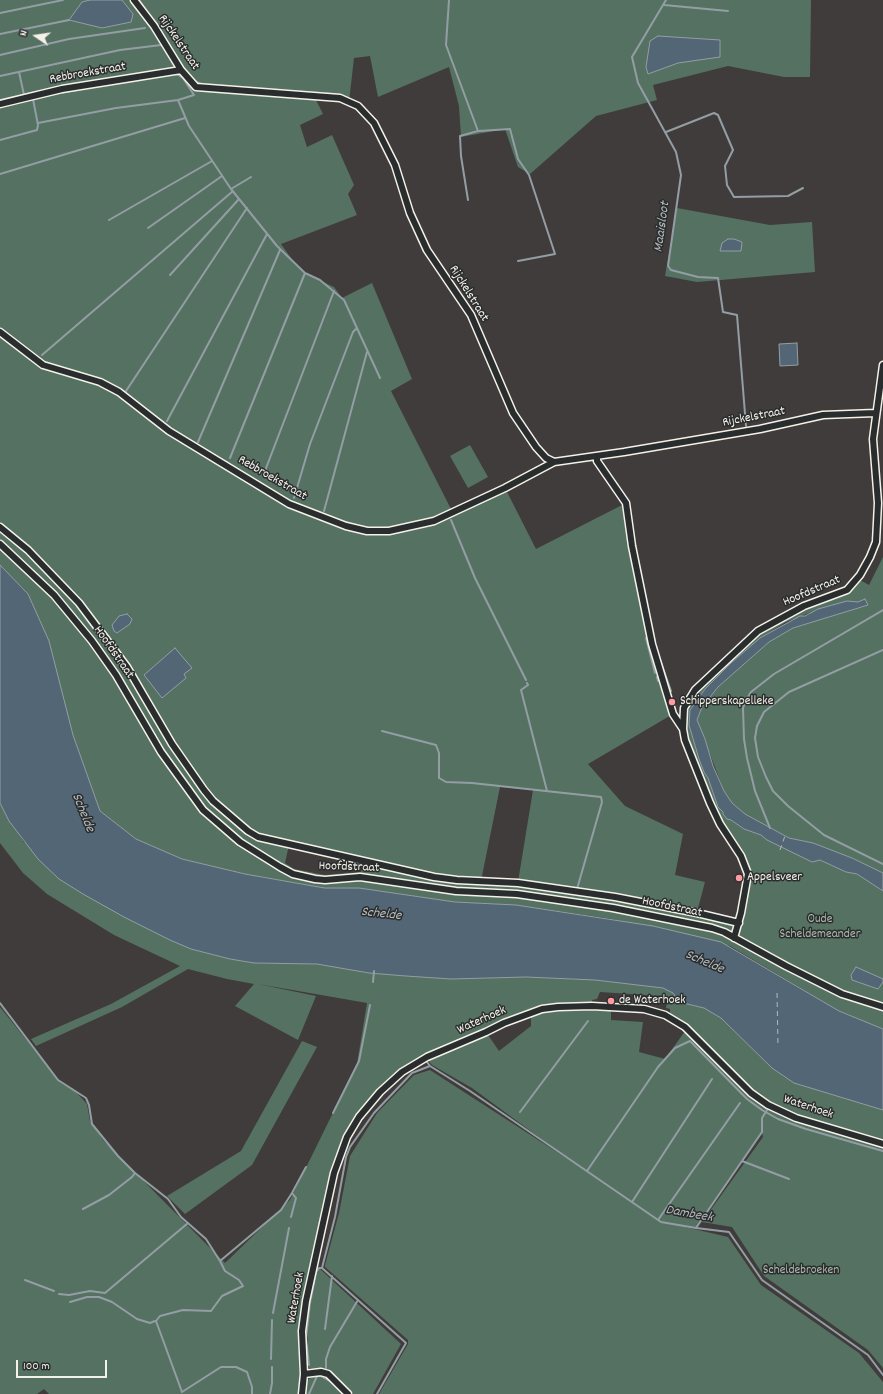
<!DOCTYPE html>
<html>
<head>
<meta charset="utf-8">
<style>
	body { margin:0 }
	#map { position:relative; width:883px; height:1394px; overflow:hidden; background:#403c3c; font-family:Dekko,sans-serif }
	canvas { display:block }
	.north { position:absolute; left:16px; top:16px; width:40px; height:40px; -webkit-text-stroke:3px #2a2d2e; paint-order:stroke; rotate:283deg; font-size:11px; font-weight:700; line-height:16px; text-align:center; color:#f4f1e8 }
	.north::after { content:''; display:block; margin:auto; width:14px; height:18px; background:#f4f1e8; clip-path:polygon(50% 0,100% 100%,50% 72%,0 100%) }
	.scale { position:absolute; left:16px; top:1360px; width:91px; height:18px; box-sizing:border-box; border:2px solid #f4f1e8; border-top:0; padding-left:5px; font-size:12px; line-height:14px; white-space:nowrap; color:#f4f1e8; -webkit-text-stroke:3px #2a2d2e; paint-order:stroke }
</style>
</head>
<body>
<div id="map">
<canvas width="883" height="1394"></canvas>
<div class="north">N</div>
<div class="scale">100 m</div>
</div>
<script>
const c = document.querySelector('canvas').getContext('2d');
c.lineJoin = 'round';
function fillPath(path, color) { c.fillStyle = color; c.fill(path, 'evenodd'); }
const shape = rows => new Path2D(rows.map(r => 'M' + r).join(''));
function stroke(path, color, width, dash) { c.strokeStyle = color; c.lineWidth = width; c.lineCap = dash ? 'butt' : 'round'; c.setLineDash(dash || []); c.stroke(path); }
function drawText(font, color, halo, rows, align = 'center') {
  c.font = font + ' Dekko,sans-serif'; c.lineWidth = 3; c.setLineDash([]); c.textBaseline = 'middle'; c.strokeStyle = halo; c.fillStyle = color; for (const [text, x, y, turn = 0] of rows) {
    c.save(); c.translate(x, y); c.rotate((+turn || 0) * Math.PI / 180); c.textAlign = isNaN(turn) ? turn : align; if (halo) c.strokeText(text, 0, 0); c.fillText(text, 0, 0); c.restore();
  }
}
fillPath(shape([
	[0,0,811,0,810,77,784,77,728,66,653,85,657,100,596,116,530,174,518,167,505,129,461,137,459,106,449,67,378,97,370,56,354,58,349,102,314,96,323,114,300,125,307,147,332,135,354,185,348,194,357,215,281,244,296,265,306,274,334,287,342,298,372,283,412,379,391,391,453,513,505,488,536,549,626,503,646,613,673,714,588,764,625,806,683,834,675,875,705,882,697,912,739,923,748,874,720,824,685,740,686,703,743,644,788,614,848,593,860,580,869,585,883,557,883,873,852,858,813,843,789,838,745,814,732,803,724,791,697,720,702,707,718,687,769,642,793,628,867,605,851,602,809,613,786,622,760,638,731,663,705,689,690,710,689,720,699,759,704,772,708,778,718,807,731,820,744,829,761,835,781,846,820,860,846,872,857,874,883,891,883,1029,839,1011,730,946,612,919,516,905,455,902,359,888,325,888,245,874,182,859,136,839,100,811,73,735,28,594,0,565],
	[500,787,533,790,518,882,481,881],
	[289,845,364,862,361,872,325,875,294,869,285,863],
	[677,208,770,225,812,222,815,272,697,282,665,276],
	[470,445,488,477,468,488,450,456],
	[0,803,24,842,191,949,230,959,254,963,317,964,369,973,451,979,526,977,595,980,664,988,673,993,679,1002,704,1008,721,1018,772,1068,794,1083,883,1110,883,1368,868,1350,764,1276,732,1227,702,1222,763,1137,762,1133,696,1228,681,1226,728,1237,761,1285,859,1353,883,1382,883,1394,379,1394,408,1344,408,1340,325,1267,325,1265,339,1213,350,1156,377,1113,414,1075,430,1070,577,1165,472,1088,432,1065,428,1060,415,1063,396,1073,379,1089,345,1136,338,1153,305,1293,300,1326,301,1370,299,1394,49,1394,44,1389,37,1394,0,1394,0,1007,61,1083,75,1091,87,1104,90,1121,103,1140,225,1263,290,1200,357,1064,367,1003,258,984,316,996,298,1040,235,1006,254,984,227,979,188,969,122,1007,36,1046,31,1039,111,1004,180,966,114,935,47,894,23,873,0,843],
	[600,992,662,996,667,1001,666,1008,670,1009,670,1015,688,1027,665,1059,639,1052,643,1022,611,1020,611,1007,592,1006,592,1000,597,999],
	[531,1012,531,1026,499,1051,486,1032],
	[302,1041,317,1047,252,1165,185,1214,167,1196,241,1151],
	[319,1268,401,1344,373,1394,353,1394,328,1369,309,1368,307,1326,316,1271],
	[318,1375,328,1377,345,1394,305,1394,307,1381,310,1378]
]), '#557161');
const water = shape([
	[90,0,122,0,133,14,131,22,102,28,69,20,82,2,90,0],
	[658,36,720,40,720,57,678,63,648,74,646,67,650,41,658,36],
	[728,239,734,239,742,242,741,251,720,251,722,243,728,239],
	[797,343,798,365,780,366,779,344,797,343],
	[0,565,28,594,49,641,73,735,100,811,136,839,182,859,245,874,313,886,325,888,359,888,455,902,516,905,653,926,721,942,839,1011,883,1029,883,1110,794,1083,772,1068,721,1018,704,1008,679,1002,673,993,663,988,595,980,526,977,451,979,406,976,369,973,317,964,254,963,230,959,191,949,170,940,124,917,83,894,59,879,38,859,9,821,0,803,0,565],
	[865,599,868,605,793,628,769,642,718,687,702,707,697,720,705,739,713,766,724,791,732,803,745,814,789,838,813,843,852,858,883,873,883,891,857,874,846,872,820,860,812,862,767,840,761,835,744,829,731,820,727,819,723,814,723,812,718,807,708,778,704,772,699,759,689,725,690,710,705,689,731,663,760,638,800,616,805,616,818,609,847,601,858,602,865,599],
	[127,614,132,619,130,624,117,633,114,631,112,625,119,616,127,614],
	[175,648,192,668,184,674,186,678,162,698,144,675,175,648],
	[856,967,883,979,883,982,878,989,852,980,851,975,856,967]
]);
fillPath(water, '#536676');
stroke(water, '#939ea4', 1);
stroke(shape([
	[139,0,146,10],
	[449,0,446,45,478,131,460,136,461,156,468,200],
	[666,0,632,57,638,83,676,152,681,175,668,266,671,270,698,277,718,278,723,312,737,315,746,426],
	[664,5,728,11],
	[0,13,63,0],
	[0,34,69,20],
	[167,42,186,71],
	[0,55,69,39,145,28],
	[19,72,24,95],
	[0,76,120,50,161,45],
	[194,81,203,85],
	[32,99,70,91],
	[178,100,189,126,231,189,277,246,305,273,320,280,344,300,380,378],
	[0,101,26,95],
	[38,123,116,108,178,100,194,95,183,78,175,73],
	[479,131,510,129,518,159,529,175,555,254,518,261],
	[666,132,714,113,718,115,733,150,725,166,727,185,734,197,788,196,803,188],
	[0,140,37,130,38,125,33,99],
	[0,174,185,118],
	[231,189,251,177],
	[109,220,212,161],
	[148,228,222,176],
	[170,275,239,199],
	[42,355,233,191],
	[126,391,247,208],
	[167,421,267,234],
	[198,442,280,250],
	[230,458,305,273],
	[263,476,334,291],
	[294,498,310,444,353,332,357,328],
	[324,511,367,352],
	[451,520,475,578,526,680],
	[646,638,655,673],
	[883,650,789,692,764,712,757,726,755,738,758,757,766,777,773,791,788,806,824,835,883,864],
	[658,654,671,691],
	[657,677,658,681],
	[527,683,528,685,521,690,547,791],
	[382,731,436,745,439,753,439,778,446,782,472,783,601,797,602,802,577,889],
	[770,828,755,791,747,758,744,739,743,708,746,700,751,692,774,674,883,610],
	[373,982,374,971],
	[0,1003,58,1080,86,1098,89,1105,92,1124,118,1156,135,1173,168,1199,181,1217,206,1239,220,1261],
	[427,1062,430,1066,470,1091,661,1222,696,1228,729,1232,762,1280,868,1355,883,1375],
	[520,1112,588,1021],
	[333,1113,359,1061,370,1005],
	[742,1161,789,1179],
	[587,1171,658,1067,675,1048,690,1041,747,1099,762,1110,778,1119,806,1129,883,1151],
	[632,1202,712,1079],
	[83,1209,109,1195,132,1177,135,1173],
	[291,1217,296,1198,292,1193,306,1167],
	[658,1220,740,1103],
	[696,1228,762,1132,762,1118,767,1110],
	[25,1280,54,1291],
	[59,1294,69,1295,90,1291,105,1293,188,1223],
	[70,1302,87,1297,99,1297,112,1302,137,1319,150,1323,155,1321],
	[273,1313,289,1228],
	[325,1329,332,1276],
	[271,1359,272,1320],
	[309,1365,306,1338,310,1303,316,1272,319,1268,322,1268],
	[326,1368,326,1359,330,1347,358,1300],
	[338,1388,343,1394],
	[252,1394,252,1387,247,1372,236,1367,221,1367,182,1392,156,1321,160,1316,183,1310,211,1311,222,1296,243,1286,239,1280,225,1271,220,1261,281,1210,292,1193],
	[270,1394,272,1383,272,1367],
	[309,1394,317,1376,321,1376,332,1382],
	[377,1394,406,1343,322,1268,335,1217,346,1157,350,1147,374,1113,412,1073,430,1066]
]), '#939ea4', 2);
stroke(shape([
	[780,850,786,833],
	[777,993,778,1046]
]), '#b4b9ba', 1, [5, 4]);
const minor = shape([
	[134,0,154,26,181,70,196,87,340,98,358,106,374,123,395,165,410,213,427,250,471,315,513,413,536,447,546,458,554,462,624,452,760,429,823,415,875,413],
	[0,104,62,89,181,70],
	[0,332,43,365,100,382,119,392,169,431,289,504,346,526,367,531,389,531,434,521,505,488,554,462],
	[597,456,597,461,626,503,632,546,652,644,673,714,683,729],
	[0,527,28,550,79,603,127,667,172,744,204,790,213,801,248,831,258,837,434,877,457,880,518,883,615,897,697,913,739,923],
	[0,544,54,595,92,641,116,675,161,752,203,810,240,842,280,867,293,874,315,879,325,880,360,877,456,891,517,894,613,908,712,928,724,932,786,966,842,994,883,1007],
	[734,938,741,913,748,874,741,856,720,824,710,803,685,740,683,729,684,708,695,690,758,631,804,606,847,590,860,575,870,557,876,542,878,503,873,439,883,365],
	[304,1374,321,1372,328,1374,348,1394],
	[302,1394,304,1374,302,1331,306,1301,334,1173,347,1137,359,1117,380,1092,402,1072,427,1057,486,1032,504,1023,542,1009,558,1007,592,1006,644,1009,665,1015,685,1027,751,1093,768,1105,796,1118,883,1144]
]);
stroke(minor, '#f4f1e8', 9);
stroke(minor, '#2a2d2e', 6);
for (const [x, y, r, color] of [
	[672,702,4,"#ff9aa2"],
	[739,878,4,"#ff9aa2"],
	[611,1001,4,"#ff9aa2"]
]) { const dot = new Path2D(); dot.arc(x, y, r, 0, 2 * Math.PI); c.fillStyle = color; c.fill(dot); stroke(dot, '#2a2d2e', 1.5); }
drawText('13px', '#f4f1e8', '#2a2d2e', [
	["Rijckelstraat",178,43,56],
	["Rebbroekstraat",88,74,-10],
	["Rijckelstraat",468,294,58],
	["Rijckelstraat",754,418,-11],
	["Rebbroekstraat",272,479,30],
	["Hoofdstraat",812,592,-23],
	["Hoofdstraat",113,653,55],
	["Hoofdstraat",349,868,2],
	["Hoofdstraat",672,908,12],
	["Waterhoek",482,1021,-24],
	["Waterhoek",808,1108,19],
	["Waterhoek",297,1298,-80]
]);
drawText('13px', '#f4f1e8', '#2a2d2e', [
	["Schipperskapelleke",680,702],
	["Appelsveer",747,878],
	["de Waterhoek",619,1001]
], 'left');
drawText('13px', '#acb7ab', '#2a2d2e', [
	["Oude",820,920],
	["Scheldemeander",820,935],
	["Scheldebroeken",801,1271]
]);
drawText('italic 14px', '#b4b9ba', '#2a2d2e', [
	["Maaisloot",663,227,-82],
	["Schelde",82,813,68],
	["Schelde",381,915,6],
	["Schelde",704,963,23],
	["Dambeek",689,1215,10]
]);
</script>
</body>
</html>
